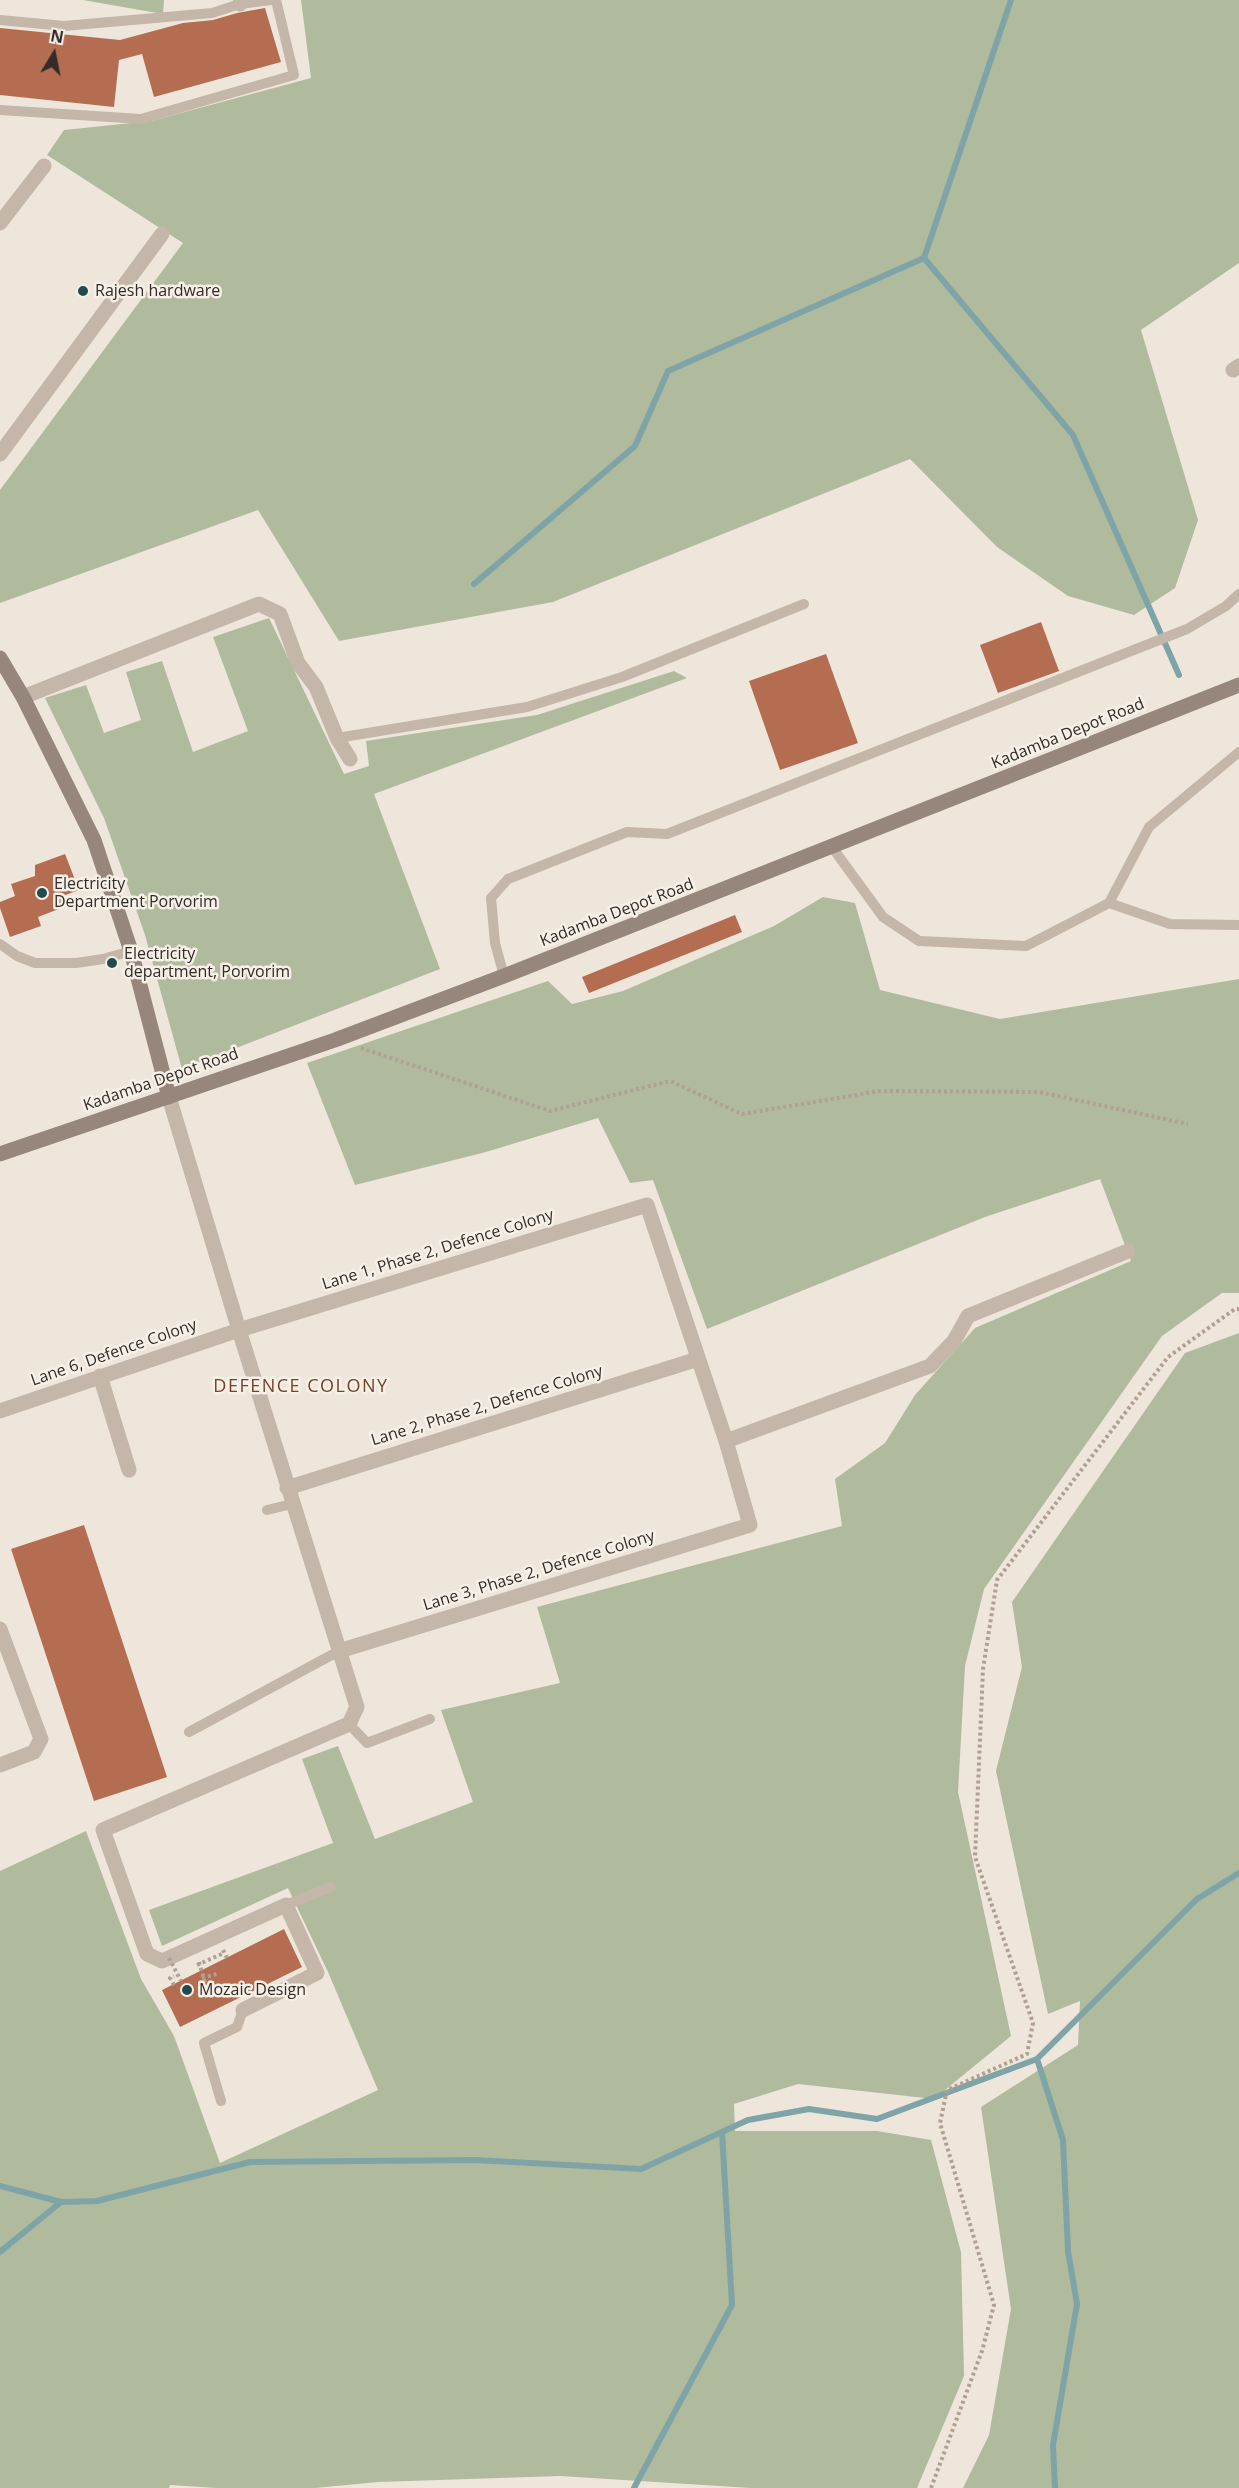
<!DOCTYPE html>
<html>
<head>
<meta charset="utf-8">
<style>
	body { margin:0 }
	#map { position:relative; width:1239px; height:2488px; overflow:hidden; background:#eee6db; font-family:"Open Sans",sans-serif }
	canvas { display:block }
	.north { position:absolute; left:24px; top:24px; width:60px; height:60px; -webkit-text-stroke:4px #f6f0e7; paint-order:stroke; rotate:10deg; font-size:16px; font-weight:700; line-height:24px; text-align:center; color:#322b28 }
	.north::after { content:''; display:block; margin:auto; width:21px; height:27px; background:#322b28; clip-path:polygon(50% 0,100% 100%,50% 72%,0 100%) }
</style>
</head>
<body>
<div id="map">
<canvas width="1239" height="2488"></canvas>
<div class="north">N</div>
</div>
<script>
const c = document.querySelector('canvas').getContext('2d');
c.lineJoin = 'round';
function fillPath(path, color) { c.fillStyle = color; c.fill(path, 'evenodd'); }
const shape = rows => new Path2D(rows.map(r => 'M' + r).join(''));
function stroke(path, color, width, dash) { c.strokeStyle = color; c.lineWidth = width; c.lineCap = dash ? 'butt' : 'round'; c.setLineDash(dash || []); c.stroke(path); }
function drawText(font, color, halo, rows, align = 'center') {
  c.font = font + ' "Open Sans",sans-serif'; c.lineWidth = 5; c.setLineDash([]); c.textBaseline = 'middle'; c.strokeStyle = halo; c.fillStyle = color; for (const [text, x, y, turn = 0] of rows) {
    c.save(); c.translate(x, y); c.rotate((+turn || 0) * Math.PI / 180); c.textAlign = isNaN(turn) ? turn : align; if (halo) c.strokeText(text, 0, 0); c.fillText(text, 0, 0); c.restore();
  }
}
fillPath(shape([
	[83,0,164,0,163,14],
	[301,0,1239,0,1239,263,1141,330,1198,520,1175,588,1134,615,1068,596,997,547,910,459,553,602,339,641,258,510,0,603,0,490,183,243,47,155,64,130,151,121,311,78],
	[269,618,344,774,369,766,366,741,537,715,674,671,687,678,374,794,440,969,182,1069,145,935,104,818,45,698,86,685,104,733,141,720,126,672,162,661,193,752,248,731,213,637],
	[823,897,855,903,880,990,1000,1019,1239,979,1239,1293,1222,1293,1162,1336,984,1589,965,1666,958,1792,1011,2036,934,2099,798,2084,734,2104,735,2131,877,2131,931,2140,961,2252,964,2376,917,2488,751,2488,560,2476,378,2482,315,2488,216,2488,170,2485,169,2488,0,2488,0,1871,86,1831,141,1979,174,2036,220,2163,378,2090,328,1972,288,1888,162,1946,149,1910,333,1843,302,1759,338,1746,375,1839,473,1802,441,1710,560,1683,537,1607,842,1526,835,1479,885,1443,915,1395,975,1328,1131,1261,1100,1179,985,1217,707,1329,653,1180,630,1183,598,1118,486,1152,355,1185,307,1063,548,981,572,1004,623,991,774,926],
	[1239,1333,1239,2488,963,2488,989,2435,1011,2309,981,2107,1078,2045,1080,2001,1048,2014,996,1771,1022,1667,1012,1602,1185,1353]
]), '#b0bb9d');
stroke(shape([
	[924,258,1073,435,1179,675],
	[474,584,635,446,668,371,924,258,1011,0],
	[1037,2059,1063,2140,1068,2251,1077,2304,1053,2445,1055,2488],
	[0,2186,61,2202,97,2201,250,2162,475,2160,641,2169,748,2120,809,2109,877,2119,1037,2059,1197,1899,1239,1873],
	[0,2252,61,2202],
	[634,2488,732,2305,722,2132]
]), '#7ea4a7', 6);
fillPath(shape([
	[265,8,281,62,154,97,142,54,119,60,114,107,0,95,0,28,120,40,183,23,213,20,237,13],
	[1041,622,1059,671,998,693,980,645],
	[826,654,858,743,780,770,749,681],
	[65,854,79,890,60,897,64,907,38,917,41,926,10,937,0,908,0,902,15,896,11,884,35,876,35,865],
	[735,915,742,932,589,993,582,977],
	[84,1525,167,1777,94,1801,11,1549],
	[284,1929,302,1967,180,2027,162,1990]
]), '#b56d52');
stroke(shape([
	[361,1048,550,1111,670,1081,742,1114,880,1091,1039,1092,1188,1124],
	[223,1950,227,1958],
	[199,1962,207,1989,203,1991],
	[202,1978,217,1974],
	[174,1985,170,1978,174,1976],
	[931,2488,982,2351,994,2305,940,2123,947,2090,1027,2054,1033,2023,975,1857,983,1669,997,1580,1168,1357,1235,1309,1239,1309]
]), '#b0a093', 4, [3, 3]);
stroke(shape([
	[0,20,64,26,212,13,240,4,271,0],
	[0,110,141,119,294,75,276,0],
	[337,738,527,707,622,677,804,604],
	[832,847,883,917,919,941,1026,946,1109,903,1170,924,1239,925],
	[1109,903,1149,827,1239,752],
	[0,944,17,956,35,963,76,963,103,959,131,951],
	[504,976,495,943,491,898,508,879,627,832,667,834,1187,629,1226,606,1239,594],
	[267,1510,292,1504],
	[349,1724,367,1743,430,1719],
	[189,1732,339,1651],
	[286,1905,331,1887],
	[221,2101,204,2043,237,2027,243,2010]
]), '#c4b6a9', 10);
stroke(shape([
	[240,4,241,0],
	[0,223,44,166],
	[1233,370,1239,366],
	[0,454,162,234],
	[23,697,259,604,280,614,298,663,316,687,337,738,350,759],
	[169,1097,239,1330,357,1707,349,1724,103,1830,147,1954,162,1961,286,1905,317,1973,243,2010],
	[100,1376,129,1470],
	[0,1411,239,1330,647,1205,726,1441,750,1525,339,1651],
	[726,1441,930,1366,954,1341,968,1316,1128,1251],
	[287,1488,698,1359],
	[0,1629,41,1739,34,1752,0,1765]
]), '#c4b6a9', 15);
stroke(shape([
	[0,658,23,697,94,840,131,951,169,1097],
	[0,1154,335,1040,504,976,1239,685]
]), '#97867b', 15);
stroke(shape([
	[169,1958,181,1981],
	[197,1965,224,1953]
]), '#b0a093', 4, [3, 3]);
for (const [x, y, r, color] of [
	[83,291,6,"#234a4e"],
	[42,893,6,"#234a4e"],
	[112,963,6,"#234a4e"],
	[187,1990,6,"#234a4e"]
]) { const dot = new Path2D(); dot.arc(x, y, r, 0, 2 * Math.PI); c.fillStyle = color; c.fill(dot); stroke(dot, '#f6f0e7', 2); }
drawText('16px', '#322b28', '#f6f0e7', [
	["Rajesh hardware",95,291],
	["Electricity",54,884],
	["Department Porvorim",54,902],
	["Electricity",124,954],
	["department, Porvorim",124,972],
	["Mozaic Design",199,1990]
], 'left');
drawText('16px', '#322b28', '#f6f0e7', [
	["Kadamba Depot Road",1068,734,-22],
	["Kadamba Depot Road",617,913,-21],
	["Kadamba Depot Road",161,1080,-19],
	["Lane 1, Phase 2, Defence Colony",438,1250,-17],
	["Lane 6, Defence Colony",114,1353,-19],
	["Lane 2, Phase 2, Defence Colony",487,1406,-17],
	["Lane 3, Phase 2, Defence Colony",539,1571,-17]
]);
c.letterSpacing = '1.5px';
drawText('18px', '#76402c', '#f6f0e7', [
	["DEFENCE COLONY",301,1387]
]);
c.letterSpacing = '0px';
</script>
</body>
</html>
